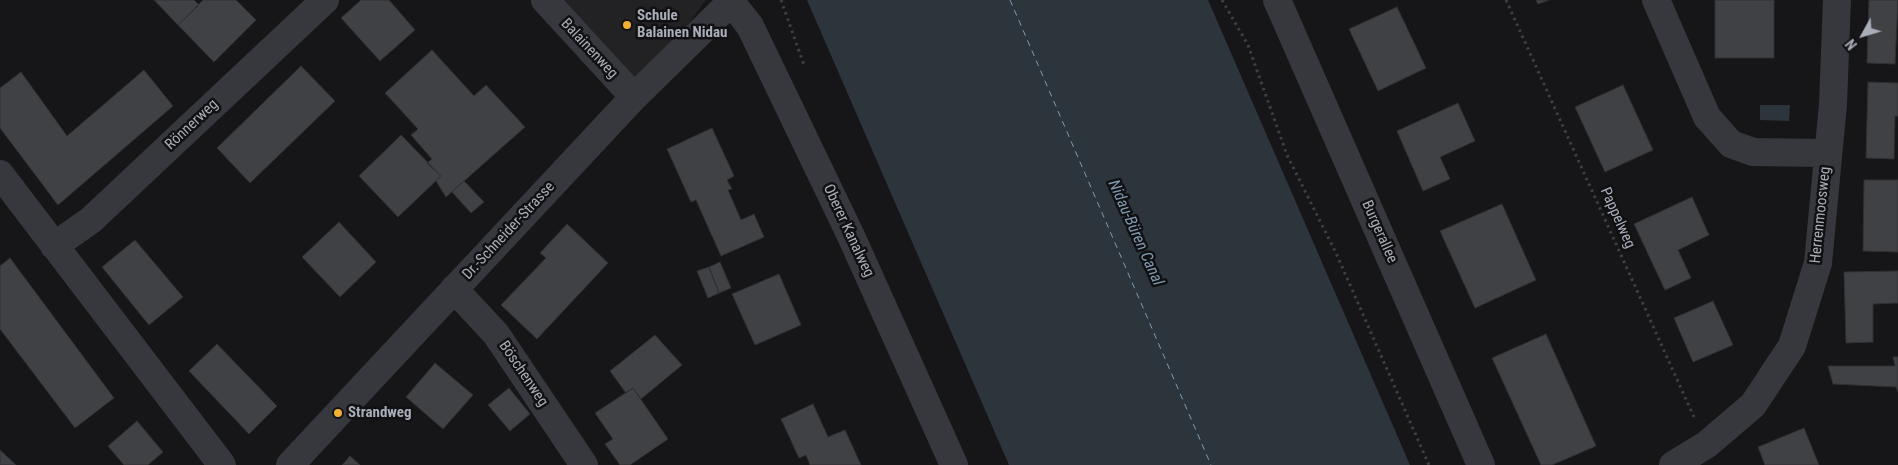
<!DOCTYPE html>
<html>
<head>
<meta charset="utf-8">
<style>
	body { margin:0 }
	#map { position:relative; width:1898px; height:465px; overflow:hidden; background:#161618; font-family:"Roboto Condensed",sans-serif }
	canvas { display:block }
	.north { position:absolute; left:1838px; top:10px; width:50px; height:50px; -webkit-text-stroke:4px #111113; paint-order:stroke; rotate:231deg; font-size:14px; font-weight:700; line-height:20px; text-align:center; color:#a8adb8 }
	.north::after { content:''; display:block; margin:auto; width:18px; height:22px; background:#a8adb8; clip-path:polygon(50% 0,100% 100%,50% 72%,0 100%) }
</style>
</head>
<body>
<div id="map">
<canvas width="1898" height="465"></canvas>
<div class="north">N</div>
</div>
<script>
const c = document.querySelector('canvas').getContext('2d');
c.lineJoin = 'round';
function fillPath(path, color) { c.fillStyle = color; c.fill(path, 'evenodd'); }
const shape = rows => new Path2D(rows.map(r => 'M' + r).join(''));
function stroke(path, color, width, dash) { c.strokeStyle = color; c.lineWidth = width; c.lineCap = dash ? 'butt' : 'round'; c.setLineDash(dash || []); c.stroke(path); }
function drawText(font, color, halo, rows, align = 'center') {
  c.font = font + ' "Roboto Condensed",sans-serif'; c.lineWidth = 5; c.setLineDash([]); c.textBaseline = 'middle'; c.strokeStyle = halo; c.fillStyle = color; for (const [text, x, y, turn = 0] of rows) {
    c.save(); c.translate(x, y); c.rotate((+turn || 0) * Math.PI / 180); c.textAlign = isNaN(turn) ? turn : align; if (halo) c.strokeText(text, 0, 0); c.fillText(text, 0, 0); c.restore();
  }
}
fillPath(shape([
	[545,0,706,0,634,97]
]), '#222225');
fillPath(shape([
	[807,0,1208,0,1410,465,1009,465],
	[1760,105,1790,105,1789,121,1760,120]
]), '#2c353c');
stroke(shape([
	[1010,0,1211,465]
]), '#7f9bb3', 1, [6, 5]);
const building = shape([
	[154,0,194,0,199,5,178,25,154,0],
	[203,0,236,0,256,20,214,62,178,25,203,0],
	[361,0,389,0,415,30,380,61,341,18,361,0],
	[1536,0,1549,0,1538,4,1536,0],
	[1715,0,1774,0,1774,58,1715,58,1715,0],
	[1869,0,1898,0,1895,64,1867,63,1869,0],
	[1397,7,1426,68,1378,91,1349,29,1397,7],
	[432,50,474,96,486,85,525,127,446,197,436,181,441,176,427,163,432,159,411,135,418,129,385,93,432,50],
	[301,66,335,101,250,183,217,148,301,66],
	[144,70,173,106,58,205,0,128,0,88,21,72,67,136,144,70],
	[1868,82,1898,83,1898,116,1895,116,1894,159,1866,158,1868,82],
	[1623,85,1653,150,1605,172,1575,107,1623,85],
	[1458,103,1475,141,1440,157,1450,179,1423,191,1397,131,1458,103],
	[712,128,734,176,727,180,732,189,728,190,741,220,754,214,764,237,721,256,696,200,691,202,667,149,712,128],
	[401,135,441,176,398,217,359,176,401,135],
	[1864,180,1898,180,1898,252,1863,251,1864,180],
	[464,181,484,202,471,213,452,192,464,181],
	[1692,197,1709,235,1678,250,1691,278,1665,290,1634,224,1692,197],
	[1502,204,1536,280,1475,308,1440,231,1502,204],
	[339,222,376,262,340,297,302,257,339,222],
	[567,224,608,263,537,339,501,305,546,258,540,253,567,224],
	[135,240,183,297,149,325,102,267,135,240],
	[10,258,114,398,75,428,0,329,0,266,10,258],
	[720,262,731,288,719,293,709,267,720,262],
	[709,267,719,293,708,298,697,271,709,267],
	[1898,271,1898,303,1873,304,1873,342,1846,343,1844,272,1898,271],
	[779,274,801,325,755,345,732,294,779,274],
	[1713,301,1733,345,1693,362,1674,318,1713,301],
	[1546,334,1596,446,1552,465,1541,465,1492,358,1546,334],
	[655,335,682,365,641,399,633,388,626,393,610,371,655,335],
	[217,344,277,406,249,434,189,371,217,344],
	[1893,357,1898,357,1898,392,1896,387,1833,384,1828,366,1895,366,1893,357],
	[435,363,473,395,443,429,406,397,435,363],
	[509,388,530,414,510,431,488,405,509,388],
	[633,388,668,439,630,465,620,465,605,444,613,439,595,413,633,388],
	[813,404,828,437,845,430,861,465,810,465,806,455,799,458,781,419,813,404],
	[137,421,163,452,148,465,124,465,108,446,137,421],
	[1804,428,1819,465,1765,465,1758,447,1804,428],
	[0,450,16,465,0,465,0,450],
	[350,456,360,465,342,465,350,456]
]);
fillPath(building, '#404145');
stroke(building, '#303034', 1);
stroke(shape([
	[781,0,804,65],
	[1222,0,1248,45,1287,155,1336,253,1429,465],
	[1506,0,1694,417]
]), '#3d3f44', 3, [2.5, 4]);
stroke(shape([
	[545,0,634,97],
	[1277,0,1481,465],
	[1656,0,1707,117,1731,144,1753,152,1827,153],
	[731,2,750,26,851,236,954,465],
	[0,174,222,465],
	[54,246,91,220,325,0],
	[454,289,496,334,584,465],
	[290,465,634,97,733,0],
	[1673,465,1706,445,1753,405,1792,346,1818,263,1833,104,1837,0]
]), '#37383d', 28);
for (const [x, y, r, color] of [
	[627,25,5,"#f2b134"],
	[338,413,5,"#f2b134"]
]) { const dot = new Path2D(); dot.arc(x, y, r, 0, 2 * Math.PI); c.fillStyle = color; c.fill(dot); stroke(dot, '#111113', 2); }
drawText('bold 15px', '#a8adb8', '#111113', [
	["Schule",637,16],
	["Balainen Nidau",637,33],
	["Strandweg",348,413]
], 'left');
drawText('15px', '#a8adb8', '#111113', [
	["Balainenweg",589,49,47],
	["Rönnerweg",192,125,-43],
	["Herrenmoosweg",1821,215,-84],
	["Pappelweg",1617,218,66],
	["Dr.-Schneider-Strasse",509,231,-47],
	["Oberer Kanalweg",848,231,65],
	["Burgerallee",1379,232,66],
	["Böschenweg",523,374,56]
]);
drawText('italic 16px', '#7f9bb3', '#111113', [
	["Nidau-Büren Canal",1135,233,66]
]);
</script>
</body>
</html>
